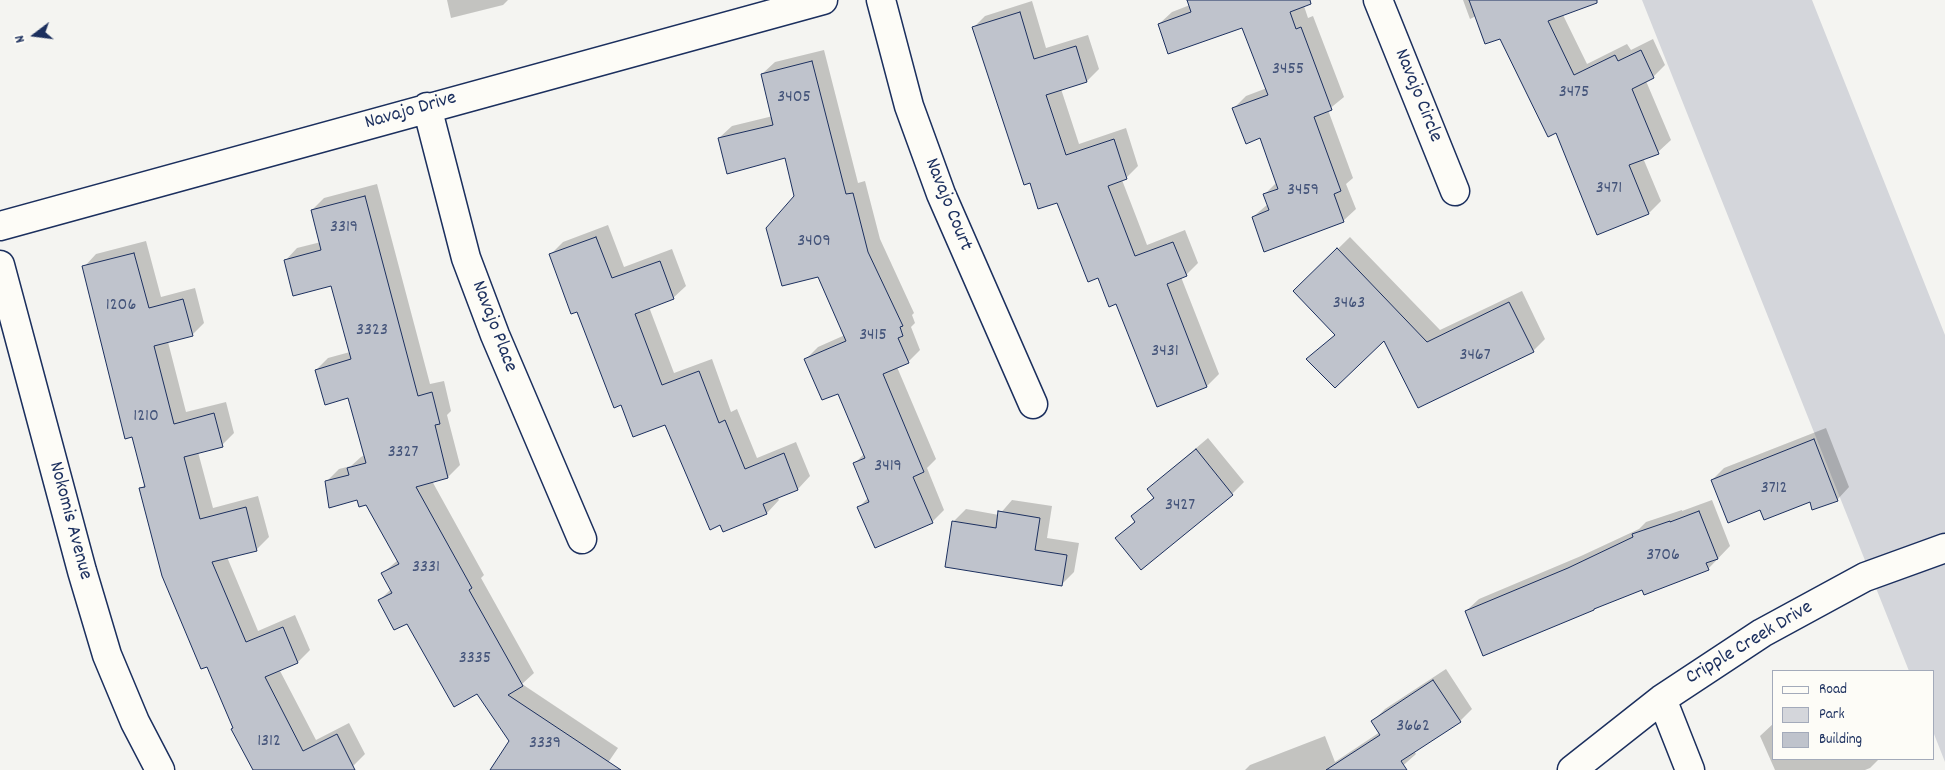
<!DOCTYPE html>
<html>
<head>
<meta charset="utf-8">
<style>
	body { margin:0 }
	#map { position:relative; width:1945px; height:770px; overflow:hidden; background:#f4f4f1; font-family:Dekko,sans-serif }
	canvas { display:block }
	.legend { position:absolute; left:1772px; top:670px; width:162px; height:90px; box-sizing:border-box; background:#fdfcf7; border:1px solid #a3aaba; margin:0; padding:6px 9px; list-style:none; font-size:15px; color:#1b2f5e }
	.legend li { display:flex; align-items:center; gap:10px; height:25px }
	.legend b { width:25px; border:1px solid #a3aaba }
	.north { position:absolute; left:10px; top:10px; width:50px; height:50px; -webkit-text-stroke:4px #fdfcf7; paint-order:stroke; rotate:255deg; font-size:14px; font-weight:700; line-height:20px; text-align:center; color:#1b2f5e }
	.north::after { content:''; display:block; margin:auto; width:18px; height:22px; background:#1b2f5e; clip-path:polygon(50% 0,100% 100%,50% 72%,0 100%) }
</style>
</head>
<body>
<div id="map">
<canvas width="1945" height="770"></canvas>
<ul class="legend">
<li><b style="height:6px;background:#fdfcf7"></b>Road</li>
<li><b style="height:14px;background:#d4d6db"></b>Park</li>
<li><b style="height:14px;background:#bfc3cc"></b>Building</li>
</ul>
<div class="north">N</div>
</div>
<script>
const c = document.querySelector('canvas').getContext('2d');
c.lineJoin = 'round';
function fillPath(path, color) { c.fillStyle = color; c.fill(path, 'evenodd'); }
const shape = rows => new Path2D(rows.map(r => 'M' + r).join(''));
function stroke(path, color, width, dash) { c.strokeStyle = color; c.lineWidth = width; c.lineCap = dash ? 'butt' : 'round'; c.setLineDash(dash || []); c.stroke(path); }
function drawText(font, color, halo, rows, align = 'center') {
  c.font = font + ' Dekko,sans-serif'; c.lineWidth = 4; c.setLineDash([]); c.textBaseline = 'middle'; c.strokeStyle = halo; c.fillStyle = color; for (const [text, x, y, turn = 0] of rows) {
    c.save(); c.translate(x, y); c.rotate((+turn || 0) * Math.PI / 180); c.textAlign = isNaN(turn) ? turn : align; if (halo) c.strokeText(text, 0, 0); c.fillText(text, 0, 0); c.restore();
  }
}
fillPath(shape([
	[1642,0,1812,0,1945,335,1945,762,1934,734,1934,671,1909,671]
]), '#d4d6db');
fillPath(shape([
	[447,0,508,0,503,5,451,18],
	[1195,0,1302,0,1308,18,1313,16,1344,97,1328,110,1353,178,1346,184,1356,209,1343,221,1253,217,1268,204,1265,194,1277,182,1261,137,1234,108,1246,96,1267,88,1243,27,1159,24,1172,12,1190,5],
	[1463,0,1575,0,1563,15,1587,64,1627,44,1631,50,1653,39,1665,65,1653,77,1646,81,1671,140,1658,152,1643,158,1661,201,1649,213,1598,234,1557,132,1501,37,1476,16,1470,19],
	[1032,1,1046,48,1088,35,1099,69,1087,81,1061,89,1079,144,1126,128,1138,166,1126,178,1122,180,1147,245,1185,230,1198,263,1186,275,1181,277,1219,374,1207,386,1158,406,1117,302,1099,276,1058,201,1030,182,973,28,985,16],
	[824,50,858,183,865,181,880,239,914,313,912,315,915,323,911,327,920,350,908,362,897,367,936,459,927,468,944,510,932,522,859,507,868,498,854,464,864,454,838,392,805,360,818,347,845,335,796,197,786,157,719,138,732,126,773,116,762,74,775,62],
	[377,184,430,384,444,381,451,411,447,415,460,465,448,477,432,481,484,575,481,578,534,673,522,684,618,748,603,770,491,770,511,741,477,692,407,622,379,601,392,588,383,573,398,560,367,504,326,482,339,469,351,466,361,457,365,455,349,396,316,370,328,358,350,352,332,285,285,261,297,248,321,242,312,210,324,198],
	[608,225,624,267,672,249,686,286,673,298,649,307,674,373,712,359,731,412,737,409,757,458,796,442,810,476,798,489,777,497,779,500,767,513,724,530,666,423,622,404,551,254,563,242],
	[1350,237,1440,330,1522,291,1545,339,1533,351,1385,338,1308,359,1336,334,1295,291],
	[146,241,161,297,195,288,204,323,192,335,168,342,186,412,226,402,234,433,222,445,198,452,213,508,258,496,269,537,256,550,227,557,258,631,295,615,310,650,298,662,279,669,316,740,349,723,365,754,353,766,345,770,254,770,234,728,141,489,145,484,133,436,84,267,96,254],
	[1826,428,1849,487,1837,500,1810,501,1761,509,1712,480,1724,468],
	[1208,438,1244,482,1232,494,1117,538,1136,520,1133,516,1155,496,1148,489],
	[1012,500,1052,506,1047,538,1079,543,1074,572,1062,584,954,521,966,509,999,515],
	[1712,500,1730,546,1708,569,1643,589,1466,611,1479,599,1581,556,1639,529,1646,522,1682,510,1682,511],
	[1446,669,1472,709,1460,721,1414,751,1416,754,1398,770,1245,770,1250,765,1325,736,1335,762,1380,732,1373,721,1385,709],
	[1774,723,1774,759,1879,759,1870,768,1865,770,1775,770,1760,736]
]), '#0003');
const building = shape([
	[1187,0,1310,0,1311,4,1290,12,1296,29,1301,27,1332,110,1314,117,1341,191,1334,194,1344,222,1264,252,1252,217,1269,210,1263,194,1278,189,1260,138,1246,144,1232,108,1268,95,1242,28,1168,54,1158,24,1191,12,1187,0],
	[1469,0,1597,0,1597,3,1548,21,1574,75,1615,55,1618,61,1641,50,1654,78,1632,89,1659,154,1629,165,1649,214,1597,235,1556,133,1548,137,1500,39,1485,44,1469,0],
	[1020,12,1034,59,1076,46,1087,82,1046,95,1066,155,1114,139,1127,179,1108,186,1135,256,1173,242,1187,276,1167,284,1207,387,1157,407,1116,304,1109,307,1098,278,1088,282,1057,203,1038,209,1030,183,1024,185,972,27,1020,12],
	[812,61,846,194,853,193,868,252,903,326,900,327,903,336,898,338,909,363,883,374,924,472,913,477,933,523,875,548,857,507,869,502,853,463,865,458,838,394,822,400,804,359,846,341,818,277,782,286,766,228,794,196,785,158,727,174,718,138,773,125,761,74,812,61],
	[365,196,418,396,432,392,440,424,435,425,448,478,416,487,472,588,469,590,523,686,508,695,621,770,490,770,509,741,477,694,454,707,407,624,394,630,378,600,392,593,381,573,399,564,366,505,359,507,357,500,329,508,325,481,349,475,347,468,366,463,348,398,325,405,315,370,351,359,331,286,293,296,284,260,321,250,311,210,365,196],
	[596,237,612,278,660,261,674,299,635,314,662,385,699,371,719,423,725,420,745,469,784,453,798,490,763,504,767,514,723,532,720,525,710,530,665,425,633,437,621,405,614,408,577,312,571,314,549,254,596,237],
	[1337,248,1427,342,1509,302,1534,352,1418,408,1384,341,1335,388,1306,359,1335,335,1293,291,1337,248],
	[134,253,149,308,183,299,193,336,154,346,174,424,214,413,223,447,184,457,200,519,246,507,257,551,212,562,246,642,283,627,298,663,265,677,303,751,337,734,355,770,253,770,231,729,233,728,207,667,201,669,162,576,139,488,145,487,132,437,125,439,82,266,134,253],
	[1814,439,1838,501,1812,510,1810,502,1764,520,1760,510,1728,523,1711,480,1814,439],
	[1196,449,1233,495,1141,570,1115,538,1135,522,1131,516,1154,498,1147,489,1196,449],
	[998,511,1040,518,1035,550,1067,555,1062,586,945,567,952,521,996,528,998,511],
	[1699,511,1718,559,1706,563,1709,570,1644,595,1642,590,1594,609,1594,610,1483,656,1465,611,1568,568,1633,537,1632,534,1670,521,1670,522,1699,511],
	[1433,680,1461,722,1401,761,1407,770,1326,770,1380,735,1371,721,1433,680]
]);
fillPath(building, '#bfc3cc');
stroke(building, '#1b2f5e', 1);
const minor = shape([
	[881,0,909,106,941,194,1033,404],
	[1378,0,1455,191],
	[427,107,466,258,495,335,582,539],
	[0,226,823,0],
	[0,265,82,571,107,655,135,722,160,770],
	[1662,699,1690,770],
	[1572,770,1662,699,1762,633,1865,577,1945,548]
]);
stroke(minor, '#1b2f5e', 31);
stroke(minor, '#fdfcf7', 28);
drawText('18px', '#44547a', null, [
	["3455",1288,71],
	["3475",1574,94],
	["3405",794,99],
	["3471",1609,190],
	["3459",1303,192],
	["3319",344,229],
	["3409",814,243],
	["3463",1349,305],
	["1206",121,307],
	["3323",372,332],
	["3415",873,337],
	["3431",1165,353],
	["3467",1475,357],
	["1210",146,418],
	["3327",403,454],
	["3419",888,468],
	["3712",1774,490],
	["3427",1180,507],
	["3706",1663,557],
	["3331",426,569],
	["3335",475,660],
	["3662",1413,728],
	["1312",269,743],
	["3339",545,745]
]);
drawText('20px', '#1b2f5e', '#fdfcf7', [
	["Navajo Circle",1417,96,68],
	["Navajo Drive",411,112,-16],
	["Navajo Court",947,205,68],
	["Navajo Place",493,327,69],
	["Nokomis Avenue",69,521,75],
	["Cripple Creek Drive",1750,644,-31]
]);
</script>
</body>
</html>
